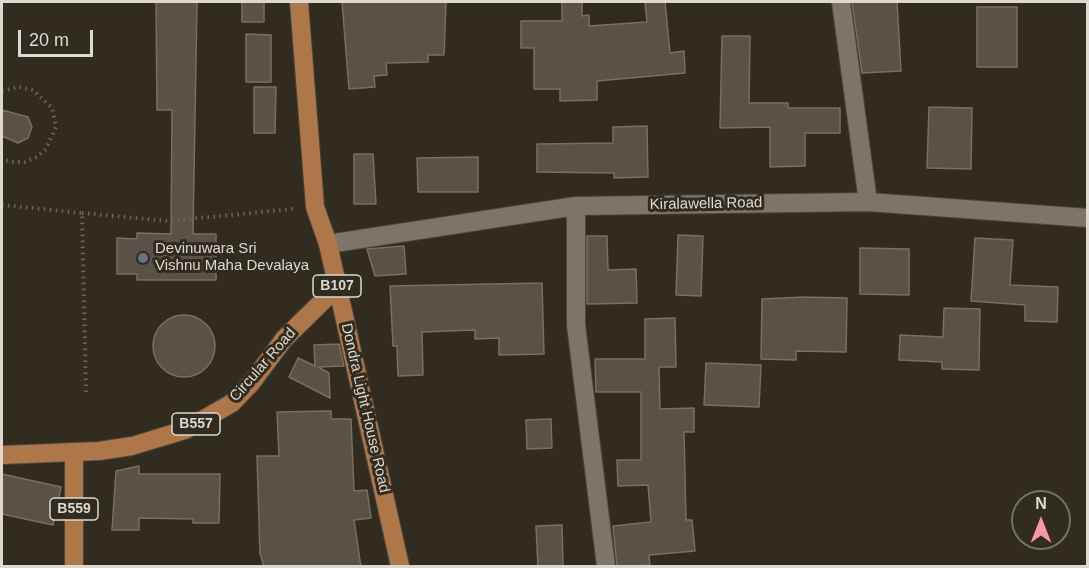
<!DOCTYPE html>
<html>
<head>
<meta charset="utf-8">
<style>
	body { margin:0 }
	#map { position:relative; width:1089px; height:568px; overflow:hidden; background:#322b20; font-family:Arial,sans-serif }
	canvas { display:block }
	.frame { position:absolute; inset:0; border:3px solid #ddd9d1; pointer-events:none }
	.north { position:absolute; left:1011px; top:490px; width:60px; height:60px; box-sizing:border-box; background:#322b20; border:2px solid #767167; border-radius:50%; rotate:0deg; font-size:16px; font-weight:700; line-height:24px; text-align:center; color:#ddd9d1 }
	.north::after { content:''; display:block; margin:auto; width:21px; height:27px; background:#f49aa0; clip-path:polygon(50% 0,100% 100%,50% 72%,0 100%) }
	.scale { position:absolute; left:18px; top:30px; width:75px; height:27px; box-sizing:border-box; border:3px solid #ddd9d1; border-top:0; padding-left:8px; font-size:18px; line-height:21px; white-space:nowrap; color:#ddd9d1; -webkit-text-stroke:4px #322b20; paint-order:stroke }
</style>
</head>
<body>
<div id="map">
<canvas width="1089" height="568"></canvas>
<div class="frame"></div>
<div class="north">N</div>
<div class="scale">20 m</div>
</div>
<script>
const c = document.querySelector('canvas').getContext('2d');
c.lineJoin = 'round';
function fillPath(path, color) { c.fillStyle = color; c.fill(path, 'evenodd'); }
const shape = rows => new Path2D(rows.map(r => 'M' + r).join(''));
function stroke(path, color, width, dash) { c.strokeStyle = color; c.lineWidth = width; c.lineCap = dash ? 'butt' : 'round'; c.setLineDash(dash || []); c.stroke(path); }
function drawText(font, color, halo, rows, align = 'center') {
  c.font = font + ' Arial,sans-serif'; c.lineWidth = 6; c.setLineDash([]); c.textBaseline = 'middle'; c.strokeStyle = halo; c.fillStyle = color; for (const [text, x, y, turn = 0] of rows) {
    c.save(); c.translate(x, y); c.rotate((+turn || 0) * Math.PI / 180); c.textAlign = isNaN(turn) ? turn : align; if (halo) c.strokeText(text, 0, 0); c.fillText(text, 0, 0); c.restore();
  }
}
const building = shape([
	[156,2,197,2,193,234,216,234,216,280,137,280,137,274,117,274,117,238,137,239,137,233,171,234,172,110,157,110,156,2],
	[242,2,264,2,264,22,242,22,242,2],
	[342,2,446,2,444,55,428,55,428,62,386,63,387,75,374,76,375,87,349,89,342,2],
	[562,2,582,2,582,16,589,15,589,26,647,22,645,2,665,2,670,53,684,51,685,73,597,81,597,100,560,101,560,89,534,89,534,48,521,48,521,21,562,21,562,2],
	[852,2,897,2,901,71,862,73,852,2],
	[977,7,1017,7,1017,67,977,67,977,7],
	[246,34,271,35,271,82,246,82,246,34],
	[722,36,750,36,749,103,788,103,788,108,840,108,840,133,805,133,805,166,770,167,770,127,720,128,722,36],
	[254,87,276,87,275,133,254,133,254,87],
	[929,107,972,108,971,169,927,168,929,107],
	[2,110,28,117,32,127,28,138,18,143,2,136,2,110],
	[647,126,648,177,614,178,614,173,537,172,537,144,613,143,613,127,647,126],
	[354,154,373,154,376,204,354,204,354,154],
	[478,157,478,192,418,192,417,158,478,157],
	[678,235,703,236,701,296,676,295,678,235],
	[587,236,607,236,608,270,636,269,637,303,587,304,587,236],
	[975,238,1013,240,1010,285,1058,287,1057,322,1025,321,1025,305,971,301,975,238],
	[404,246,406,274,375,276,367,249,404,246],
	[860,248,909,249,909,295,860,294,860,248],
	[542,283,544,354,499,355,499,338,475,339,475,330,422,332,423,375,398,376,397,346,393,346,390,286,542,283],
	[804,297,847,298,846,352,796,351,796,360,761,359,762,299,804,297],
	[944,308,980,309,979,370,942,369,942,362,899,360,900,335,943,337,944,308],
	'153 346a31 31 0 1 1 62 0a31 31 0 1 1-62 0Z',
	[675,318,676,367,659,367,660,409,694,408,694,432,684,432,686,520,692,520,695,551,649,555,650,565,617,567,613,526,651,522,648,485,618,486,617,460,641,460,641,392,596,392,595,359,645,359,645,319,675,318],
	[339,344,344,366,318,367,329,373,330,398,289,377,298,358,315,366,314,345,339,344],
	[706,363,761,365,759,407,704,405,706,363],
	[331,411,331,419,351,419,354,491,367,490,371,518,354,520,361,567,264,567,260,553,257,456,279,456,277,412,331,411],
	[551,419,552,448,527,449,526,420,551,419],
	[139,466,139,474,220,474,219,523,193,523,193,519,139,518,139,530,112,530,116,471,139,466],
	[2,474,61,487,53,525,2,514,2,474],
	[562,525,563,567,538,567,536,526,562,525]
]);
fillPath(building, '#5a5246');
stroke(building, '#787063', 1.5);
const minor = shape([
	[841,2,868,202],
	[576,206,576,325,606,566],
	[328,244,576,206,868,202,1088,218]
]);
const major = shape([
	[299,2,315,207,328,244,400,566],
	[2,455,99,451,132,446,185,430,232,403,252,382,284,339,337,287],
	[74,566,74,452]
]);
stroke(minor, '#4d473d', 20);
stroke(major, '#4d473d', 20);
stroke(shape([
	[2,91,18,87,33,90,52,108,56,127,46,149,37,157,25,162,11,162,2,159],
	[2,205,82,213,86,393],
	[82,213,168,221,293,209]
]), '#6c665c', 4, [1.5, 4.5]);
stroke(minor, '#7d7569', 18);
stroke(major, '#ae774a', 18);
for (const [x, y, r, color] of [
	[143,258,6,"#6b7280"]
]) { const dot = new Path2D(); dot.arc(x, y, r, 0, 2 * Math.PI); c.fillStyle = color; c.fill(dot); stroke(dot, '#322b20', 2); }
for (const [x, y, w] of [
	[337,286,48],
	[196,424,48],
	[74,509,48]
]) { const box = new Path2D(); box.roundRect(x - w / 2, y - 11, w, 22, 4.5); c.fillStyle = '#322b20'; c.fill(box); stroke(box, '#ddd9d1', 1.5); }
drawText('bold 14px', '#ddd9d1', null, [
	["B107",337,286],
	["B557",196,424],
	["B559",74,509]
]);
drawText('15px', '#ddd9d1', '#322b20', [
	["Kiralawella Road",706,204,-1],
	["Circular Road",263,365,-49],
	["Dondra Light House Road",365,408,77]
]);
drawText('15px', '#ddd9d1', '#322b20', [
	["Devinuwara Sri",155,249],
	["Vishnu Maha Devalaya",155,266]
], 'left');
</script>
</body>
</html>
